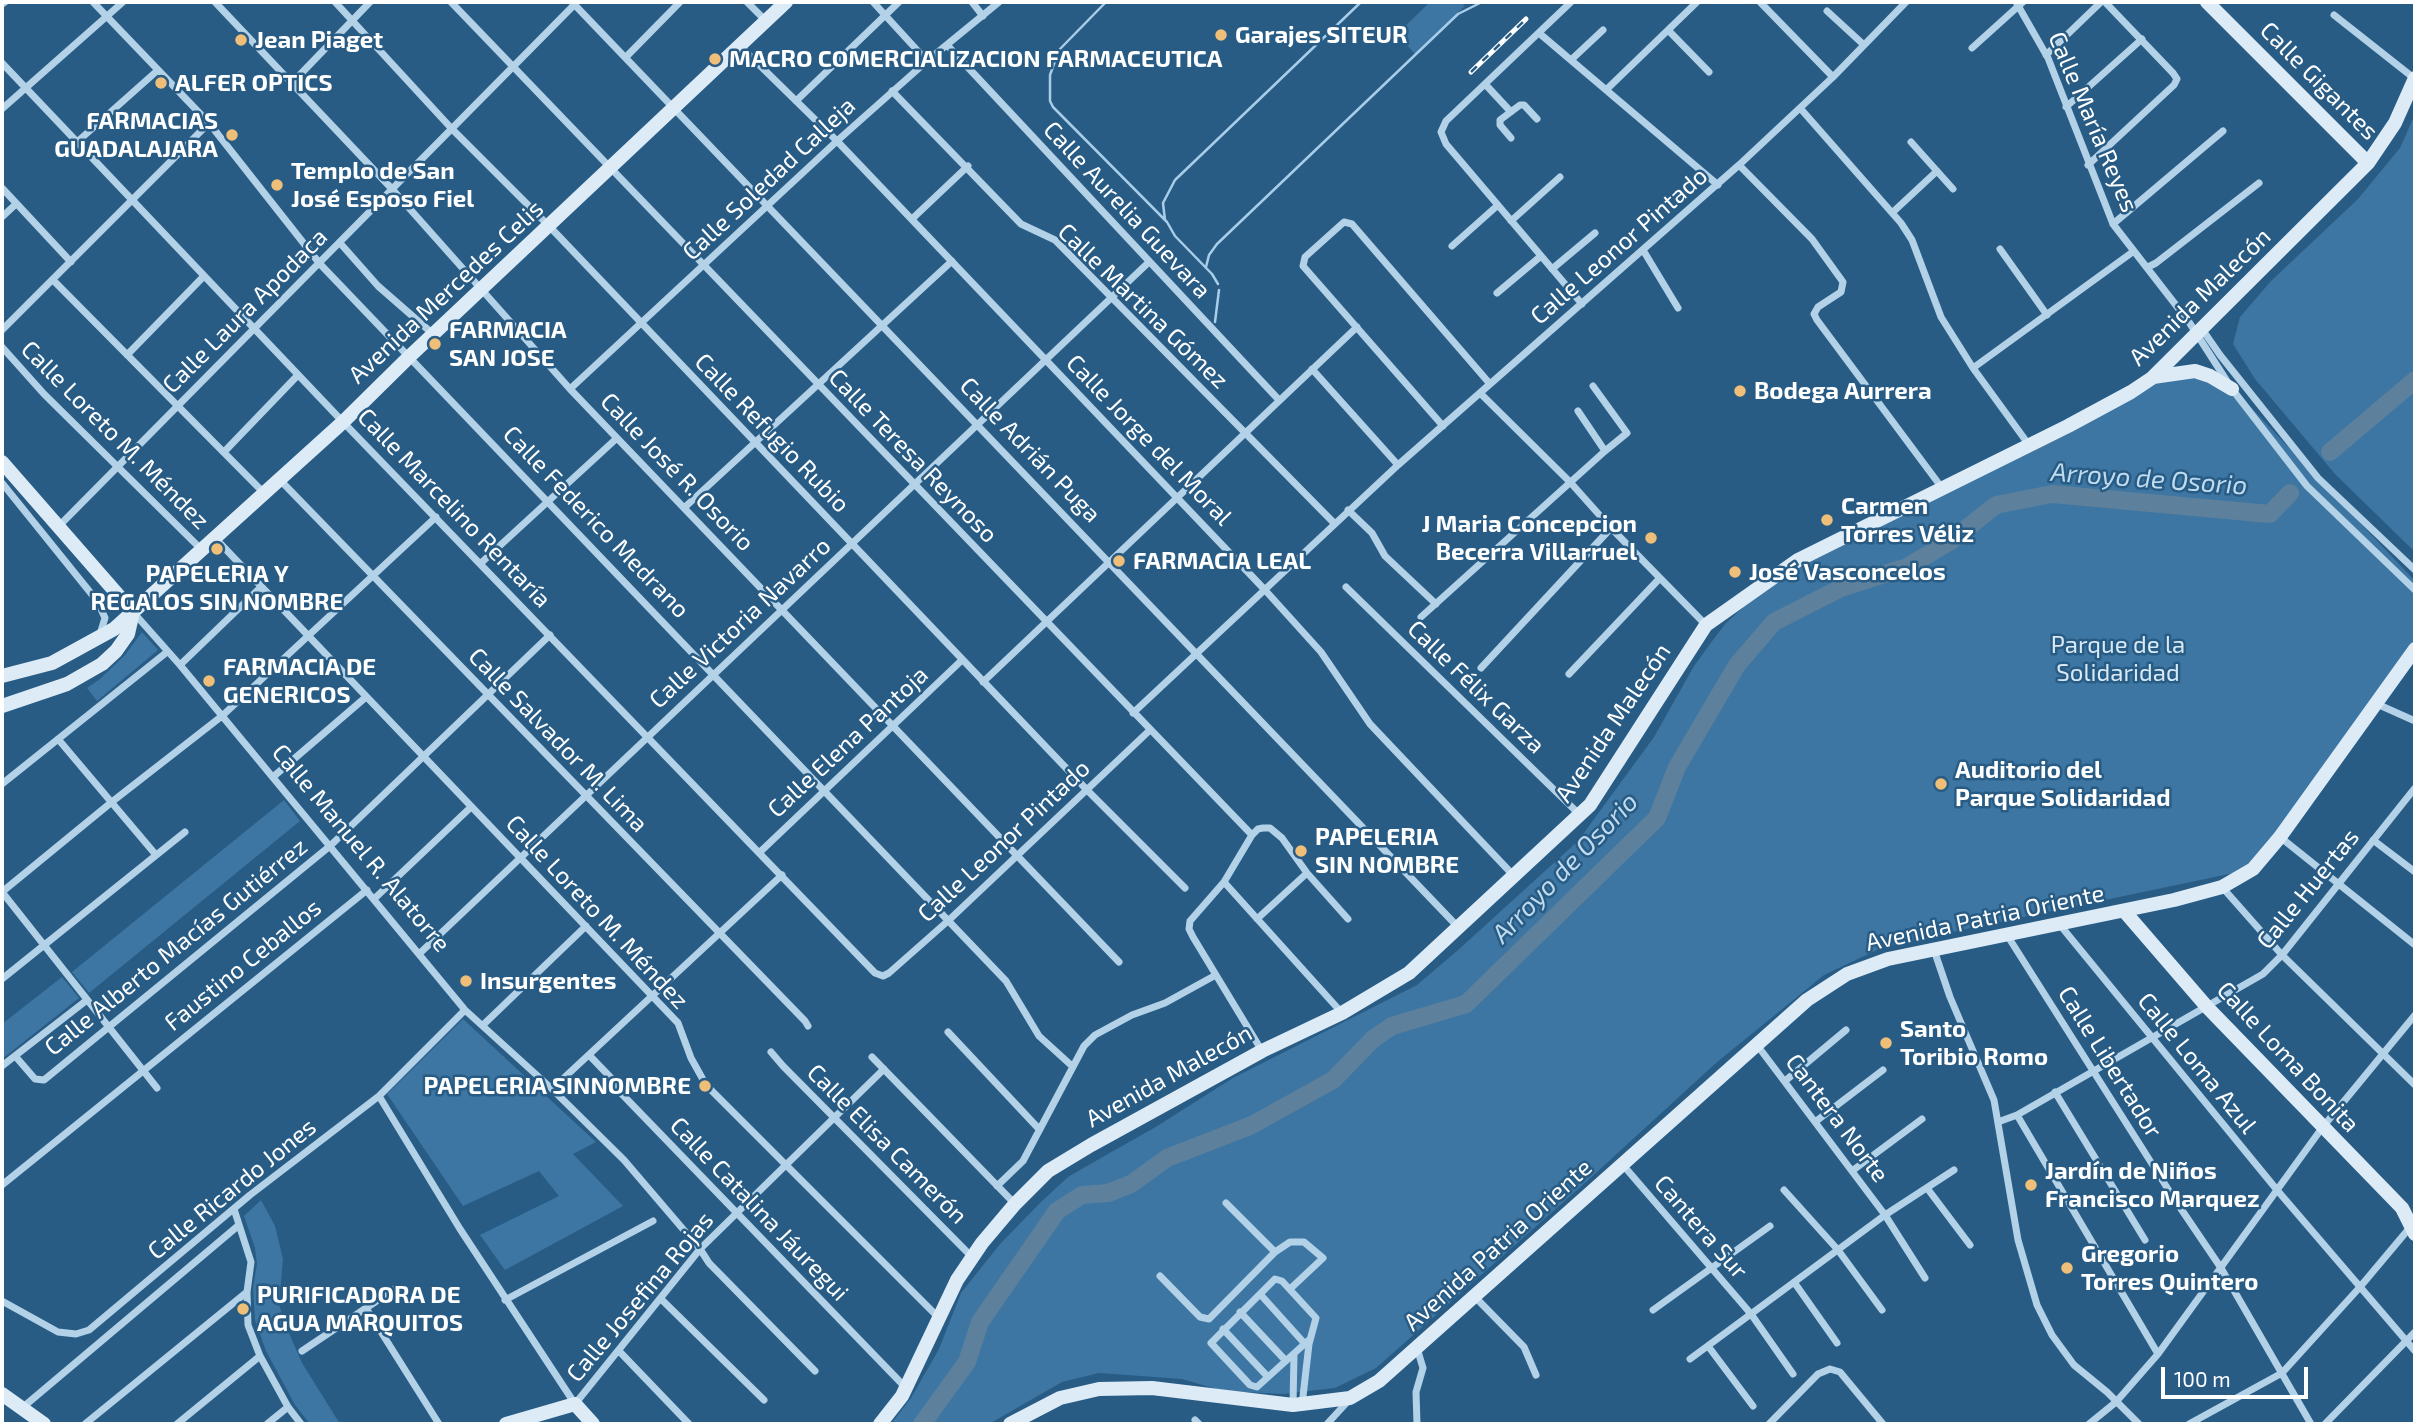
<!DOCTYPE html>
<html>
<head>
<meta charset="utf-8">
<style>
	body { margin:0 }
	#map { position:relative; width:2417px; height:1426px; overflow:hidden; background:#285c85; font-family:"Exo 2",sans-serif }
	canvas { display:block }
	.frame { position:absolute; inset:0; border:4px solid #fff; pointer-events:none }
	.scale { position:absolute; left:2161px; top:1367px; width:147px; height:32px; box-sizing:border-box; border:4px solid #fff; border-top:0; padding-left:9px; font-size:21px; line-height:24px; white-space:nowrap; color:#fff; -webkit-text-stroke:5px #285c85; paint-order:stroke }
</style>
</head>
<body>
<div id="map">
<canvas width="2417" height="1426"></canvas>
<div class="frame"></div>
<div class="scale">100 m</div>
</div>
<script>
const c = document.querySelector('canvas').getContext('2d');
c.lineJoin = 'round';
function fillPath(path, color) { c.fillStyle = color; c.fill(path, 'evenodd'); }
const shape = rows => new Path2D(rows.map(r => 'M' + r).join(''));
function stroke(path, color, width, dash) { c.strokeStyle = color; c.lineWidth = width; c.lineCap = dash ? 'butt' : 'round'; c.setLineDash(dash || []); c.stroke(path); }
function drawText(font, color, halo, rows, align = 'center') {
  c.font = font + ' "Exo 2",sans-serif'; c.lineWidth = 5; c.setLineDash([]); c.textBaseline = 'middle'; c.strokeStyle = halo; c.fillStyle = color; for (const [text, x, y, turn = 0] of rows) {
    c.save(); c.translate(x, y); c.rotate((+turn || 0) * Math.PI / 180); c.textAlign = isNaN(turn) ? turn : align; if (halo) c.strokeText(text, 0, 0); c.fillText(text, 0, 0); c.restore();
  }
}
fillPath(shape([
	[1430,2,1461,2,1465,6,1415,54,1397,34],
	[2415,114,2415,552,2335,474,2255,379,2233,344,2240,317,2271,281,2358,199,2400,148],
	[2195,371,2228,383,2415,581,2415,647,2253,869,1923,938,1881,948,1824,975,1716,1063,1586,1182,1376,1368,1335,1388,1283,1394,1223,1391,1182,1379,1099,1373,1062,1382,989,1424,891,1424,911,1398,939,1349,961,1293,1000,1244,1042,1201,1068,1177,1085,1167,1154,1128,1233,1078,1417,985,1457,951,1578,841,1654,737,1694,666,1713,640,1726,623,1782,572,2152,378],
	[142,632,158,650,97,701,87,688,100,679,125,655],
	[284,800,300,821,89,993,72,972],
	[62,977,79,998,2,1059,2,1024],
	[463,1019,596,1142,573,1154,623,1206,505,1270,480,1235,559,1196,539,1171,463,1206,387,1094],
	[261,1200,275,1226,283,1259,279,1304,285,1324,302,1363,340,1424,310,1424,295,1405,266,1351,255,1320,253,1288,257,1264,255,1248,244,1216]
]), '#3d76a2');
stroke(shape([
	[1106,2,1059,50,1050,75,1050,101,1053,107,1167,222,1175,236,1212,274,1218,284],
	[1165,220,1163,203,1175,180,1361,2],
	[1206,267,1209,255,1217,244,1458,14,1482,2],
	[1215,322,1219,290]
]), '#a8cde8', 2.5);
stroke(shape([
	[2330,452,2415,380],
	[922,1424,967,1362,980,1322,1057,1211,1082,1195,1108,1193,1131,1184,1167,1158,1252,1125,1333,1080,1373,1039,1392,1026,1466,1004,1657,818,1677,767,1737,665,1774,622,1841,588,1907,567,1952,540,1996,505,2052,494,2270,514,2290,493]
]), '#5d809c', 18);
stroke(shape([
	[93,2,209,123,320,264,1006,981,1039,1036,1072,1066],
	[215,2,393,190,570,389,1119,962],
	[335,2,452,129,549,226,1087,790,1185,888],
	[451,2,1252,835],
	[572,2,1458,927],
	[747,2,766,21],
	[873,2,927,61],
	[972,2,983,16],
	[1571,2,1446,121,1441,132,1446,144,1582,304],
	[1760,2,1833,77],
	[2016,2,2048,58,2113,224,2189,322,2232,389,2307,486,2415,590],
	[2,4,5,2],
	[1827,11,1864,45],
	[2334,15,2415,79],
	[1668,30,1709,72],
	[1539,33,1718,185],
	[947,45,1279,400],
	[740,46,837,141,1265,590,1321,652,1370,724,1514,876],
	[1972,48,2023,2],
	[2046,55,2101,2],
	[626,57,680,2],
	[1571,60,1603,30],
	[2,63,343,422,875,973,883,976,889,973,949,920,1150,730],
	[292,83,370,2],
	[1485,84,1511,112],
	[1606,90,1697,2],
	[892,91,1021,224,1055,240,1334,523],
	[796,101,899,2],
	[2066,107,2142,39],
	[1800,108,1901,223,1912,240,1941,317,1973,368,2029,445],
	[2,109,123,2],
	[1511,138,1500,125,1500,120,1520,105,1524,105,1537,119],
	[77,142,158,70],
	[1911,142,1953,189],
	[1739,165,1812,239,1843,282,1841,292,1818,307,1814,314,1817,320,1942,488],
	[2088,165,2174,85,2177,79,2173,73,2105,2],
	[2,188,71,262],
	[1893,212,1937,171],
	[2,217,16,204],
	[912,219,968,166],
	[1511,221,1560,177],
	[2113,224,2223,131],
	[340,243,378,286,433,334],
	[1452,246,1498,205],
	[2000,249,2047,315],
	[1643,250,1678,308],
	[2148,267,2156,263,2259,183],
	[1552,269,1595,233],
	[53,280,264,493],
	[1497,293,1541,256],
	[2202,329,2220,355,2318,478,2415,570],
	[2,330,209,123],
	[2,347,44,394,202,550],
	[127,355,204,276],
	[1973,368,2134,251],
	[1312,369,1398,465],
	[1593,386,1627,433,1605,451],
	[570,389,837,141,927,61,999,2],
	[1480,393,1570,482,1611,528,1706,625],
	[1443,426,1303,266,1305,257,1344,222,1352,224,1490,384],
	[224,452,298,375],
	[280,480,805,1021,808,1026],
	[2,483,98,602,105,618,100,634],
	[684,508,952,261],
	[1348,510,1372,533,1385,556,1436,604],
	[58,527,576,3],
	[215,538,678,1023,691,1058,706,1085,940,1319],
	[481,563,617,438],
	[1346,587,1580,815],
	[133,612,180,665,465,1010,552,1089,624,1160,700,1249,709,1263,815,1371],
	[1421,617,1605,451,1578,411],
	[180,665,261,587],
	[1481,668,1611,528],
	[1569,674,1660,578],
	[983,682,1357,327],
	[2377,704,2415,721],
	[1133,713,1398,465,1739,165,1833,77,1906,2],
	[58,739,156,855],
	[273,777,366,697],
	[2,784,167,652],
	[2280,837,2415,945],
	[2373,840,2415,872],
	[760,852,962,660],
	[1224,882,1342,1013],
	[2222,887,2282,955,2415,1085],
	[2,892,113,801,222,716,436,517],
	[2,892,157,1088],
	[374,899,471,807],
	[1257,919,1307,873],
	[2060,925,2277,1190,2415,1351],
	[2007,935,2173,1197,2221,1268,2311,1424],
	[1934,950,1950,997,1994,1100,2018,1240,2037,1305,2052,1335,2074,1365,2107,1392,2139,1424],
	[419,954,1149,262],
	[2,979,185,832],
	[483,1025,586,926],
	[948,1032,1039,1129],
	[1757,1045,1885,1215,1925,1278],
	[1262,1051,1193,937,1189,929,1190,921,1224,882,1252,835,1258,829,1263,828,1270,828,1282,838,1307,873,1348,919],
	[771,1052,783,1066,972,1257],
	[589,1055,614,1081,617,1089,906,1388],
	[16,1057,35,1079,44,1080,330,846,550,635],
	[872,1057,1015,1204],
	[2,1066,87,1000],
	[1785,1081,1846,1030],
	[552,1089,782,875],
	[2055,1092,2145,1240],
	[379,1096,460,1229,575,1404,700,1249,884,1069],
	[2017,1115,2158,1354],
	[1815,1122,1883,1070],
	[1998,1122,2017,1115,2263,974,2282,955,2415,788],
	[1623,1165,1751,1314,1793,1374],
	[1852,1171,1922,1119],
	[2,1185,367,890],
	[997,1186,1023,1161,1084,1046,1095,1035,1132,1015,1165,1003,1214,976],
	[1927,1188,1970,1245],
	[1784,1190,1838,1250,1882,1310],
	[1226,1203,1275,1252],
	[234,1209,251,1262,247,1292,248,1325,260,1356,288,1407,301,1424],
	[1160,1276,1200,1317,1209,1319,1275,1252,1290,1242,1304,1242,1323,1258,1290,1289],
	[1794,1282,1837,1343],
	[1260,1294,1305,1344],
	[1475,1297,1524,1347,1536,1375],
	[661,1299,764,1400],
	[505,1300,653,1221],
	[2,1301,58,1332,76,1334,89,1330,250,1195,379,1096,465,1010],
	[366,1308,439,1424],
	[1653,1310,1770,1226],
	[1240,1312,1286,1361],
	[1223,1329,1268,1377],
	[1708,1346,1753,1406],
	[1417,1348,1423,1368,1416,1392,1417,1424],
	[302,1351,396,1288],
	[619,1351,689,1424],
	[1690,1359,1885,1215,1954,1170],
	[1293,1405,1294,1354],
	[1302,1405,1309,1344,1316,1318,1282,1281,1275,1279,1211,1343,1250,1385,1257,1387,1310,1339],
	[22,1408,239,1225],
	[1195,1420,1199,1424],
	[85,1424,247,1292],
	[177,1424,260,1356],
	[267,1424,288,1407],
	[1327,1424,1350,1399],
	[1769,1424,1818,1374,1830,1369,1840,1372,1883,1424],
	[2089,1424,2116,1402,2158,1354,2322,1128,2415,1015],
	[2189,1424,2282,1373,2360,1287,2412,1225],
	[2325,1424,2415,1332]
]), '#b3d1e7', 7);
stroke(shape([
	[2207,2,2368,163],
	[2153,377,2195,371,2210,376,2232,389],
	[2,462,133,612],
	[2,676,52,663,114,629,343,422,410,356,786,2],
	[2,706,67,684,102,664,116,651,128,634,133,612],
	[2125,912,2207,1007,2402,1208,2415,1234],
	[2,1394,44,1424],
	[506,1424,575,1404,593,1424],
	[880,1424,902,1396,957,1280,982,1243,1015,1204,1048,1171,1091,1145,1262,1051,1342,1013,1409,973,1590,805,1706,625,1798,560,2068,426,2131,392,2152,378,2368,163,2395,123,2415,78],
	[1010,1424,1060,1398,1099,1389,1152,1388,1293,1405,1350,1398,1379,1381,1807,1000,1847,974,1888,959,2174,900,2222,887,2253,869,2280,837,2415,649]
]), '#ddebf7', 14);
const rail = shape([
	[1471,72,1526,19]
]);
stroke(rail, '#fff', 5);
stroke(rail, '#285c85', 2.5, [8]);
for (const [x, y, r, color] of [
	[1221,35,7,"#efbf7a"],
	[241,40,7,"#efbf7a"],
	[715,59,7,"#efbf7a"],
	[161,83,7,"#efbf7a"],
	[232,135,7,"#efbf7a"],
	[277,185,7,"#efbf7a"],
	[435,344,7,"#efbf7a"],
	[1740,391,7,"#efbf7a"],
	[1827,520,7,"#efbf7a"],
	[1651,538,7,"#efbf7a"],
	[217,549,7,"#efbf7a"],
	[1119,561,7,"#efbf7a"],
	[1735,572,7,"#efbf7a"],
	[209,681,7,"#efbf7a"],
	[1941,784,7,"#efbf7a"],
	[1301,851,7,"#efbf7a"],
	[466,981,7,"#efbf7a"],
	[1886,1043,7,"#efbf7a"],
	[705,1086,7,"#efbf7a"],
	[2031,1185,7,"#efbf7a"],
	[2067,1268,7,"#efbf7a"],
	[243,1309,7,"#efbf7a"]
]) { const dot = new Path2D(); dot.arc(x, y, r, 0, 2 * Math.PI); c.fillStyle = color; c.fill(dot); stroke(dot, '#285c85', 2.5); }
drawText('bold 24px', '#fff', '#285c85', [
	["Garajes SITEUR",1235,35],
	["Jean Piaget",255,40],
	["MACRO COMERCIALIZACION FARMACEUTICA",729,59],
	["ALFER OPTICS",175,83],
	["FARMACIAS",218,121,"right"],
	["GUADALAJARA",218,149,"right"],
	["Templo de San",291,171],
	["José Esposo Fiel",291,199],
	["FARMACIA",449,330],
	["SAN JOSE",449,358],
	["Bodega Aurrera",1754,391],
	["Carmen",1841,506],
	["Torres Véliz",1841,534],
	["J Maria Concepcion",1637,524,"right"],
	["Becerra Villarruel",1637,552,"right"],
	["FARMACIA LEAL",1133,561],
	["José Vasconcelos",1749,572],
	["PAPELERIA Y",217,574,"center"],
	["REGALOS SIN NOMBRE",217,602,"center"],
	["FARMACIA DE",223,667],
	["GENERICOS",223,695],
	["Auditorio del",1955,770],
	["Parque Solidaridad",1955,798],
	["PAPELERIA",1315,837],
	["SIN NOMBRE",1315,865],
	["Insurgentes",480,981],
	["Santo",1900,1029],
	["Toribio Romo",1900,1057],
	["PAPELERIA SINNOMBRE",691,1086,"right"],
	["Jardín de Niños",2045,1171],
	["Francisco Marquez",2045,1199],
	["Gregorio",2081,1254],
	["Torres Quintero",2081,1282],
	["PURIFICADORA DE",257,1295],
	["AGUA MARQUITOS",257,1323]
], 'left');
drawText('24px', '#fff', '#285c85', [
	["Calle Gigantes",2319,81,45],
	["Calle María Reyes",2093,122,67],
	["Calle Soledad Calleja",769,179,-43],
	["Calle Aurelia Guevara",1127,210,47],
	["Calle Leonor Pintado",1619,246,-41],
	["Avenida Mercedes Celis",446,292,-43],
	["Avenida Malecón",2200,297,-44],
	["Calle Martina Gómez",1143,306,44],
	["Calle Laura Apodaca",245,311,-45],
	["Calle Refugio Rubio",772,433,46],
	["Calle Loreto M. Méndez",115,435,45],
	["Calle Jorge del Moral",1149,440,46],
	["Calle Adrián Puga",1030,450,46],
	["Calle Teresa Reynoso",913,456,46],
	["Calle José R. Osorio",677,472,46],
	["Calle Marcelino Rentaría",454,508,46],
	["Calle Federico Medrano",596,522,46],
	["Calle Victoria Navarro",740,623,-43],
	["Calle Félix Garza",1476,687,44],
	["Avenida Malecón",1613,723,-56],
	["Calle Salvador M. Lima",558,740,46],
	["Calle Elena Pantoja",848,742,-43],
	["Calle Leonor Pintado",1004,841,-43],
	["Calle Manuel R. Alatorre",361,848,50],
	["Calle Huertas",2308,889,-51],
	["Calle Loreto M. Méndez",597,912,47],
	["Avenida Patria Oriente",1985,918,-12],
	["Calle Alberto Macías Gutiérrez",176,947,-39],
	["Faustino Ceballos",243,965,-39],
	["Calle Loma Bonita",2288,1057,47],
	["Calle Libertador",2110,1062,58],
	["Calle Loma Azul",2197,1063,51],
	["Avenida Malecón",1169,1076,-29],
	["Cantera Norte",1837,1118,53],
	["Calle Elisa Camerón",887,1144,45],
	["Calle Ricardo Jones",232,1189,-39],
	["Calle Catalina Jáuregui",759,1209,46],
	["Cantera Sur",1701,1227,49],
	["Avenida Patria Oriente",1498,1245,-42],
	["Calle Josefina Rojas",640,1297,-50]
]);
drawText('24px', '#d7e9f6', '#285c85', [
	["Parque de la",2118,645],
	["Solidaridad",2118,673]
]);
drawText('italic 26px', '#bfdbef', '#285c85', [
	["Arroyo de Osorio",2149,479,4],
	["Arroyo de Osorio",1565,868,-46]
]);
</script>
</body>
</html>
